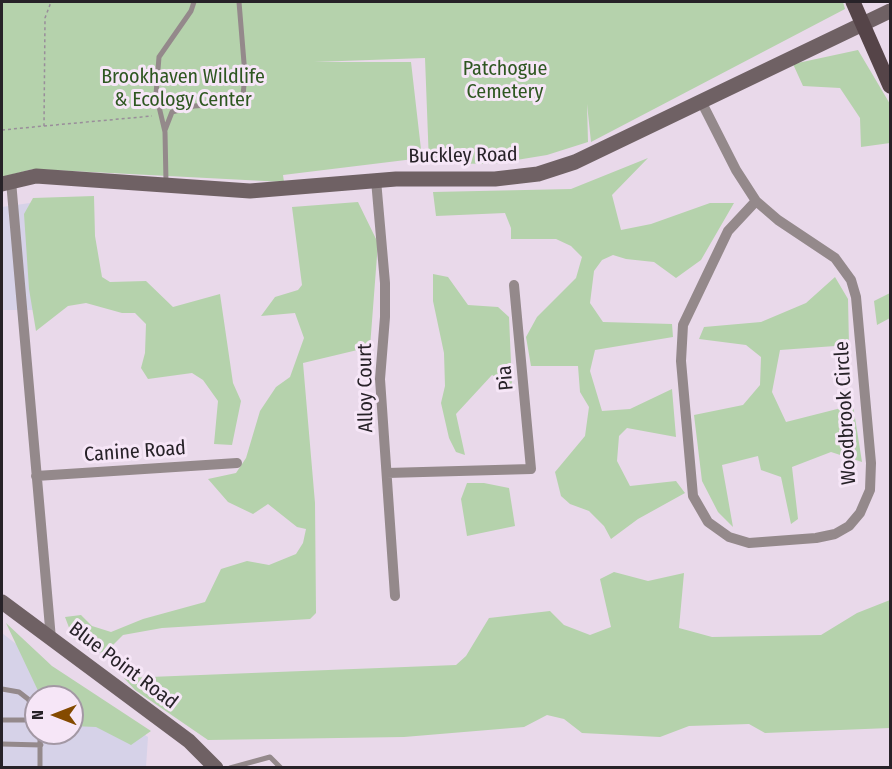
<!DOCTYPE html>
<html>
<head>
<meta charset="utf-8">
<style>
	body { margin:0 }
	#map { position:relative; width:892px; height:769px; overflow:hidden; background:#e9d9ea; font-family:"Fira Sans Condensed",sans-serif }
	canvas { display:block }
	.frame { position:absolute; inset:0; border:3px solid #272228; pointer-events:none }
	.north { position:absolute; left:24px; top:685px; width:60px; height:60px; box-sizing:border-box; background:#f6e6f7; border:2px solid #a398a4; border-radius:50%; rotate:270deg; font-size:16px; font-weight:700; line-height:24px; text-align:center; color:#272228 }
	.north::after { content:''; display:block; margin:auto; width:21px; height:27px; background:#844a00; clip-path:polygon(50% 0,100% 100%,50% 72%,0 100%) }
</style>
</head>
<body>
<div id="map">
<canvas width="892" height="769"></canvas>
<div class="frame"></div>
<div class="north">N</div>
</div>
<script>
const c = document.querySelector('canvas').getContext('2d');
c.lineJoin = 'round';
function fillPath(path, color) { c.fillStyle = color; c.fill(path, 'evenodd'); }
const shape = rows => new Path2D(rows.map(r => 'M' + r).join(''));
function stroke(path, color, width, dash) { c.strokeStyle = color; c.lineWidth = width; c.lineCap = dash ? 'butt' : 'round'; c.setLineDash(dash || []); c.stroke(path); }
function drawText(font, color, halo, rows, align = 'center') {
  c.font = font + ' "Fira Sans Condensed",sans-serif'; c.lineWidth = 6; c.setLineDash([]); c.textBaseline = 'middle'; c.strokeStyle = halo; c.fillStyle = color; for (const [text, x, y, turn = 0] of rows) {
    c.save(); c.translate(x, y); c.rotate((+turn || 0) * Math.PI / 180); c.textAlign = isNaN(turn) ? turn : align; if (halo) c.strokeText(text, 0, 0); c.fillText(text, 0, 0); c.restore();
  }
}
fillPath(shape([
	[30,203,41,310,2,310,2,207],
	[2,633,70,686,148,737,146,767,2,767],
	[36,697,72,697,72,733,36,733]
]), '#d6d2e8');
fillPath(shape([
	[2,2,843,2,845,9,591,142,587,104,588,142,547,155,492,164,429,163,425,58,314,62,411,62,422,158,283,175,284,182,33,169,2,177],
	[858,50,890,104,890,143,861,147,860,118,840,88,803,86,793,64],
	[648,158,612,195,621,230,651,224,710,203,734,203,701,260,676,278,654,262,626,259,613,255,602,260,594,271,590,303,603,322,672,324,673,337,595,350,590,371,602,411,630,409,672,389,676,437,627,428,619,436,617,461,630,486,676,481,685,493,638,519,611,539,604,526,589,511,570,504,561,496,555,472,585,436,589,407,580,392,578,366,531,366,526,337,537,317,576,278,582,257,571,246,556,239,511,239,511,228,505,213,436,216,433,192,571,189],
	[94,196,95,236,102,277,110,282,146,281,173,307,220,294,233,383,241,401,232,445,214,444,218,401,203,380,192,373,148,379,141,368,145,353,146,324,135,313,122,313,86,303,68,306,36,331,29,289,24,214,33,198],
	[358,202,378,243,370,347,303,363,315,503,316,613,310,619,162,628,123,635,107,651,94,654,73,638,65,617,81,615,92,626,111,632,143,619,205,602,221,569,247,561,269,565,296,554,303,543,306,529,297,527,268,504,253,514,228,502,208,479,236,473,246,458,260,411,276,387,290,377,304,338,295,313,261,316,275,297,298,290,302,285,292,207],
	[433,274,448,277,468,305,498,307,509,317,512,386,492,375,456,414,465,455,456,452,449,438,441,403,445,386,444,353,433,301],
	[835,277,848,299,849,345,780,350,772,392,786,422,853,405,862,462,831,452,792,467,798,519,791,524,781,477,761,470,758,456,722,465,733,527,718,512,702,481,694,415,743,405,760,385,761,357,746,345,699,339,704,327,761,322,806,303],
	[890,293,890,318,877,325,874,301],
	[467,483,484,483,509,488,515,526,467,536,461,499],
	[614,572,648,581,684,573,679,628,712,637,821,635,857,613,890,600,890,728,765,733,749,724,689,726,660,737,582,733,564,719,547,715,524,727,404,737,208,740,135,690,124,678,456,665,466,656,489,618,550,611,564,625,590,635,611,627,600,579],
	[6,623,52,666,151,731,131,745,96,727,72,726,72,697,41,697]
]), '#b5d2ac');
stroke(shape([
	[44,126,152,116],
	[2,130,44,126,45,18,51,2]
]), '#998d9a', 1.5, [3, 3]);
stroke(shape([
	[165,130,172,112,194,106,234,103,243,95,245,75,239,2],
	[166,182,165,132,156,94,159,57,191,11,194,2],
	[2,689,19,692,28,699,36,712],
	[2,720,36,720],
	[40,733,40,768],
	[2,744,41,745],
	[230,768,270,757,281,768]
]), '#94898b', 5);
stroke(shape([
	[702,103,736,170,756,201],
	[376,180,385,283,385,317,380,379,395,596],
	[11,181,51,639],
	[756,201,778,220,835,258,851,280,856,297,871,463,870,490,860,513,849,526,835,534,816,538,749,543,729,537,708,522,693,496,681,361,683,325,728,231,756,201],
	[387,473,531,469,514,285],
	[36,476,237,463]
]), '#94898b', 10);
stroke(shape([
	[2,184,36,176,250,191,396,179,495,179,538,174,575,162,890,11],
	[2,602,189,741,216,768]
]), '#6f6164', 15);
stroke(shape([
	[853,2,890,86]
]), '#554448', 15);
drawText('20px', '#2e5721', '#f6e6f7', [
	["Patchogue",505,69],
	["Cemetery",505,92],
	["Brookhaven Wildlife",183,77],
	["& Ecology Center",183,100]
]);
drawText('20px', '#272228', '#f6e6f7', [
	["Buckley Road",463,156,-1],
	["Pia",506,378,-95],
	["Alloy Court",366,388,-91],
	["Woodbrook Circle",846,413,-93],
	["Canine Road",135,452,-4],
	["Blue Point Road",123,666,37]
]);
</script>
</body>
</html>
